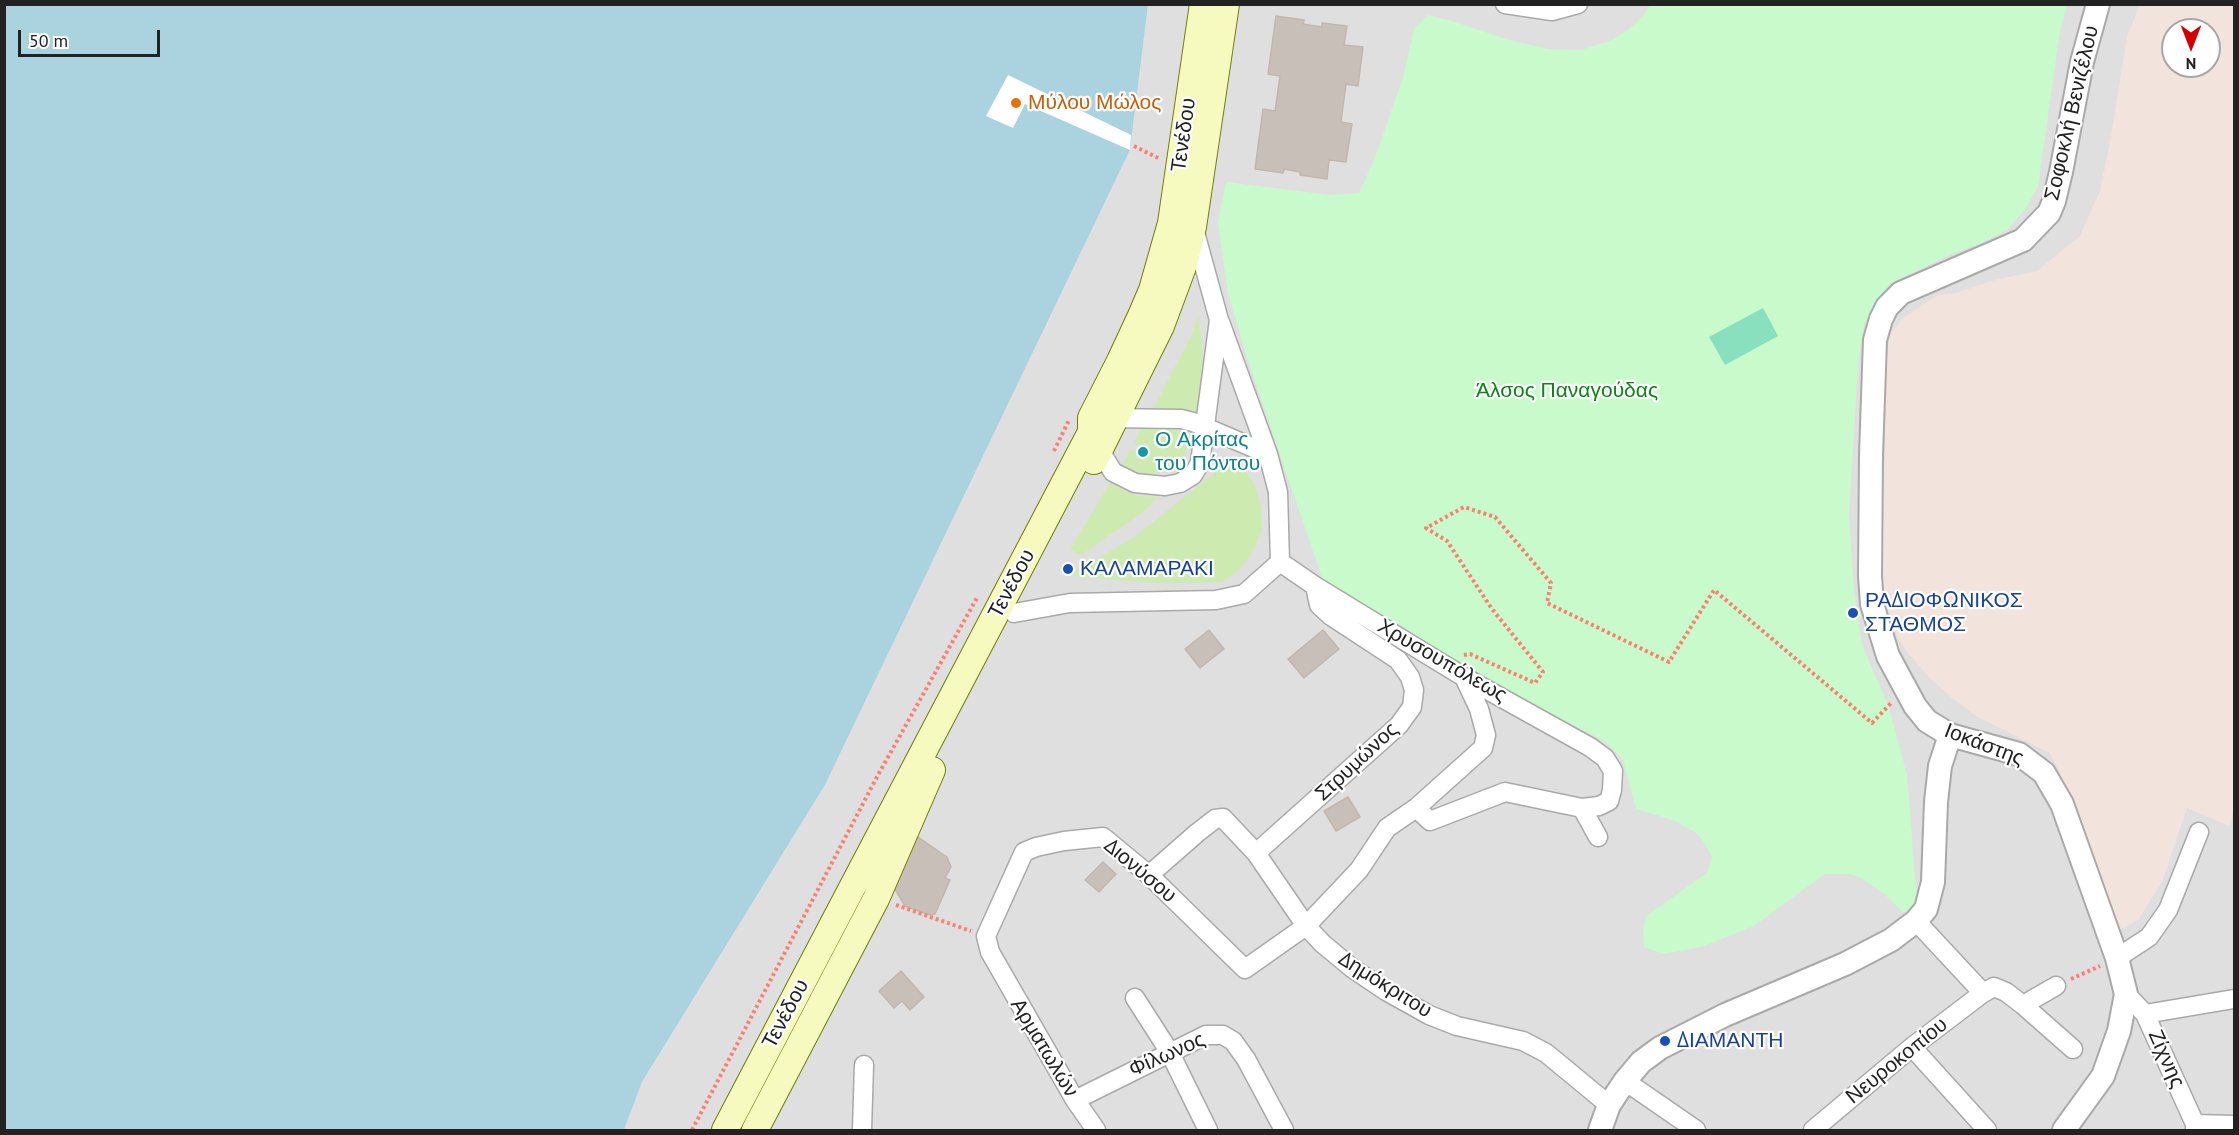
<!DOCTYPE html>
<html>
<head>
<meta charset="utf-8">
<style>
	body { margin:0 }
	#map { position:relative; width:2239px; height:1135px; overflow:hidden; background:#f2efe9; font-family:"PT Sans",sans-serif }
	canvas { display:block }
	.frame { position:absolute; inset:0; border:6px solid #222; pointer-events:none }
	.north { position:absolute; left:2161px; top:18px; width:60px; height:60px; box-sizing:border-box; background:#fff; border:2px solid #a7a7a7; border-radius:50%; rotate:180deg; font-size:16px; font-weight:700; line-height:24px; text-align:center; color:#222 }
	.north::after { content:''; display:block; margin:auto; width:21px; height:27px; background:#d40000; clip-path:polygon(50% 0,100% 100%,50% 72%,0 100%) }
	.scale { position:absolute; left:18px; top:30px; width:142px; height:27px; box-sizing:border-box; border:3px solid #222; border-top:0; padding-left:8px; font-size:18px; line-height:21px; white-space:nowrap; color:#222; -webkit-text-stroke:4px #fff; paint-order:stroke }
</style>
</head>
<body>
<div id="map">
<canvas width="2239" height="1135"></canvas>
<div class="frame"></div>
<div class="north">N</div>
<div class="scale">50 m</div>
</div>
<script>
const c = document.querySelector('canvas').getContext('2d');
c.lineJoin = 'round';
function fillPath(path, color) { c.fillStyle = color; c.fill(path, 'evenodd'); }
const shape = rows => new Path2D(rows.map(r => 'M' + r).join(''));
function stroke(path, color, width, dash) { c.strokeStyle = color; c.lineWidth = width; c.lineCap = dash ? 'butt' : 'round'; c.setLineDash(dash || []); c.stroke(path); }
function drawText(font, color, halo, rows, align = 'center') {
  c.font = font + ' "PT Sans",sans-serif'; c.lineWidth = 4.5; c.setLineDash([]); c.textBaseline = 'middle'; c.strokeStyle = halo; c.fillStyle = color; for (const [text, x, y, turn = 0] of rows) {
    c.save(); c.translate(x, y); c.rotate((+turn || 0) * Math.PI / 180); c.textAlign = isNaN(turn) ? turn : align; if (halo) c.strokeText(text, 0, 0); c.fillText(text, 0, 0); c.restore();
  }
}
fillPath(shape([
	[1148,5,2234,5,2234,1130,624,1130,642,1082,825,785,1130,150],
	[2173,30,2209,30,2209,66,2173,66]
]), '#e0dfdf');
fillPath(shape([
	[2140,5,2234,5,2234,809,2229,826,2187,808,2162,882,2138,920,2118,931,2078,812,2050,753,1976,716,1951,697,1929,677,1907,652,1881,608,1881,497,1885,458,1885,359,1890,335,1902,319,1938,295,1956,293,1995,280,2037,271,2080,236,2100,191,2111,137,2127,36],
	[2173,30,2209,30,2209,66,2173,66]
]), '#f3e3dd');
fillPath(shape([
	[1199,315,1203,359,1201,419,1177,409,1153,409,1191,336],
	[1141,427,1191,432,1183,460,1176,470,1148,475,1132,471,1123,464,1130,450,1136,452,1136,457,1143,461,1149,445,1145,443,1140,447,1134,443],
	[1229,461,1235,461,1244,468,1256,488,1261,507,1262,528,1255,548,1240,569,1221,582,1203,583,1155,583,1077,577,1072,573,1133,538],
	[1111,481,1124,491,1138,496,1158,497,1142,513,1081,555,1070,550]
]), '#cdebb0');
fillPath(shape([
	[1650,5,2067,5,2060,31,2038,186,2026,208,2008,229,1980,244,1954,253,1891,283,1874,303,1864,325,1858,364,1849,515,1854,592,1862,645,1889,707,1907,775,1917,902,1907,916,1884,894,1859,877,1850,874,1825,874,1754,926,1701,947,1663,954,1644,947,1643,931,1646,916,1707,873,1712,857,1704,842,1696,833,1673,820,1636,809,1623,760,1606,742,1532,704,1324,584,1245,351,1228,294,1218,222,1226,182,1331,195,1359,193,1374,160,1403,78,1414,29,1428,15,1458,23,1509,40,1548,49,1581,50,1610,41,1628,30,1643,16]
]), '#c8facc');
fillPath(shape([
	[1763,308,1778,336,1725,365,1709,337]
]), '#88e0be');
fillPath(shape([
	[5,5,1148,5,1130,150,825,785,642,1082,624,1130,5,1130]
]), '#aad3df');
fillPath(shape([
	[1008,75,1131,135,1130,150,1025,104,1013,128,986,116]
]), '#fff');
const building = shape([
	[1276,16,1304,20,1303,24,1322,27,1322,23,1347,26,1344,45,1363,47,1358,86,1346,84,1341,122,1352,124,1346,162,1329,160,1327,179,1300,175,1300,172,1284,169,1283,173,1255,169,1263,109,1275,111,1280,76,1268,74,1276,16],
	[1209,630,1224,649,1200,668,1185,649,1209,630],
	[1323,630,1339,649,1304,678,1288,659,1323,630],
	[1348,797,1360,817,1336,831,1324,811,1348,797],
	[915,835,947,857,951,867,945,878,950,880,935,914,930,915,905,906,891,882,915,835],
	[1103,862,1116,874,1099,892,1085,880,1103,862],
	[901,971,924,997,910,1010,902,1001,894,1008,879,991,901,971]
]);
fillPath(building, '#c7bfb8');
stroke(building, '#c4b6ab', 1.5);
const minor = shape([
	[1505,4,1552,11,1578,4],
	[1220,322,1268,454,1278,492,1280,562],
	[1106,418,1181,419,1193,422,1268,454],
	[1096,444,1113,472,1135,483,1165,486,1180,483,1193,475,1200,463,1219,320,1194,229],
	[1280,562,1315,586,1464,677,1590,747,1605,758,1613,771,1612,790,1609,801,1599,806,1582,808,1505,792,1430,821,1416,808],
	[1014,613,1070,603,1216,600,1244,594,1280,562],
	[1582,808,1598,837],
	[1256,853,1399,725,1412,707,1414,690,1410,677,1398,660,1331,616,1319,605,1315,586],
	[1149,875,1197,833,1215,819,1223,818,1256,853,1306,926,1323,944,1352,968,1386,991,1429,1015,1457,1026,1523,1041,1546,1053,1609,1105],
	[1916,921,1983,993],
	[2117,958,2149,937,2168,910,2199,832],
	[2126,994,2145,1014,2195,1124,2195,1130],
	[1135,998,1169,1051,1208,1130],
	[2023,1005,2056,986],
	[2145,1014,2234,999],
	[1912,1047,1987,1130],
	[1625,1081,1696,1130],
	[1075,1100,1206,1035,1223,1035,1233,1041,1246,1059,1284,1130],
	[2195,1124,2234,1125],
	[862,1130,864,1065],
	[1096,1130,1075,1100,990,952,986,936,1024,852,1036,847,1064,841,1103,837,1149,875,1245,969,1306,926,1359,870,1387,828,1416,808,1483,748,1486,735,1479,709,1464,677],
	[1813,1130,1912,1047,1983,993,1994,987,2006,992,2023,1005,2073,1049]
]);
const tertiary = shape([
	[1600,1130,1609,1105,1625,1081,1641,1062,1660,1048,1725,1015,1845,964,1891,940,1916,921,1926,909,1933,882,1936,802,1940,766,1950,735],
	[2064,1130,2103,1076,2119,1031,2126,994,2117,958,2062,804,2044,773,2019,754,1950,735,1927,721,1915,706,1888,656,1872,604,1870,576,1871,455,1875,340,1881,319,1887,307,1901,293,2023,240,2049,213,2054,201,2061,172,2082,62,2098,4]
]);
const secondary = shape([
	[1094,461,1161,326,1184,264,1193,227,1226,4],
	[725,1130,1091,432,1091,418,1120,361,1140,318,1152,290,1171,223,1203,4],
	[755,1130,876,899,932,770]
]);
stroke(minor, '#a9a9a9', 21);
stroke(tertiary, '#a9a9a9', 26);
stroke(secondary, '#707d05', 28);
stroke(shape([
	[1134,146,1160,159],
	[1054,451,1069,420],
	[1464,655,1470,654,1535,683,1543,672,1492,609,1447,541,1426,528,1464,507,1495,517,1551,583,1547,603,1669,662,1714,590,1872,723,1892,702],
	[896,905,971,931],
	[2071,979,2100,966],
	[692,1130,878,775,978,596]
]), '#fa8072', 4, [3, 3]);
stroke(minor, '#fff', 18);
stroke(tertiary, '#fff', 22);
stroke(secondary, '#f7fabf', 26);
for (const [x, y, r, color] of [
	[1016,103,6,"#e8710a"],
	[1143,452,6,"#0f9aa8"],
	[1068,569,6,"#1a4fb4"],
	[1853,613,6,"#1a4fb4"],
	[1665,1041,6,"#1a4fb4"]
]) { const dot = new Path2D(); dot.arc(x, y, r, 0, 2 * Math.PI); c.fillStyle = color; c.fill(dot); stroke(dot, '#fff', 2); }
drawText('21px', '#c56008', '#fff', [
	["Μύλου Μώλος",1028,103]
], 'left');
drawText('21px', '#222', '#fff', [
	["Σοφοκλή Βενιζέλου",2072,113,-77],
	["Τενέδου",1184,135,-82],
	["Τενέδου",1012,584,-62],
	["Χρυσουπόλεως",1442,661,30],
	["Ιοκάστης",1984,745,21],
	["Στρυμώνος",1357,762,-43],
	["Διονύσου",1140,871,40],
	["Δημόκριτου",1385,985,32],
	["Τενέδου",786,1014,-62],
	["Αρματωλών",1044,1048,59],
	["Φίλωνος",1167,1055,-24],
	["Ζίχνης",2166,1059,66],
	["Νευροκοπίου",1897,1061,-39]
]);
drawText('21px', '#0c8416', '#fff', [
	["Άλσος Παναγούδας",1567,391]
]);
drawText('21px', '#0d838f', '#fff', [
	["Ο Ακρίτας",1155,440],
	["του Πόντου",1155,464]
], 'left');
drawText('21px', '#164399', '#fff', [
	["ΚΑΛΑΜΑΡΑΚΙ",1080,569],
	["ΡΑΔΙΟΦΩΝΙΚΟΣ",1865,601],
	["ΣΤΑΘΜΟΣ",1865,625],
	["ΔΙΑΜΑΝΤΗ",1677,1041]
], 'left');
</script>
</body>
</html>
